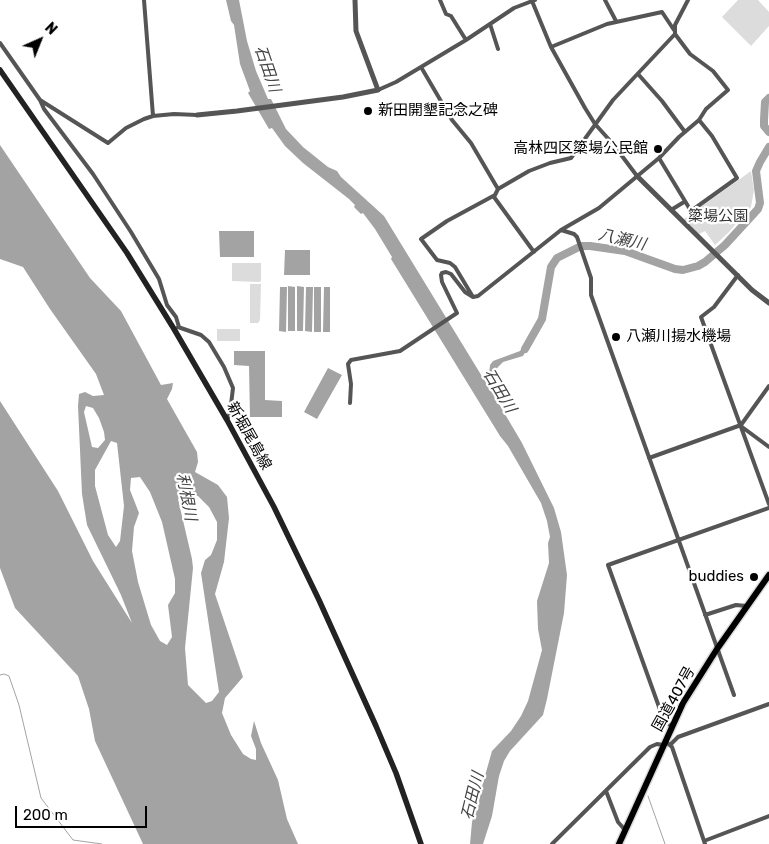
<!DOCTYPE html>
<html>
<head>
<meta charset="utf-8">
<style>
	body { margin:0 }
	#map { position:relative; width:769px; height:844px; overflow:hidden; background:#fff; font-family:Rubik,sans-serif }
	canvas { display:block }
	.north { position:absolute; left:15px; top:15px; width:50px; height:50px; -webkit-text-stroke:4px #fff; paint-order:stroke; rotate:44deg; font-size:14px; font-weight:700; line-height:20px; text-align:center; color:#000 }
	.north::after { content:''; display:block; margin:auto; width:18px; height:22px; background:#000; clip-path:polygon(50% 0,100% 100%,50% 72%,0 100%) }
	.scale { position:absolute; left:15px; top:806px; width:132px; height:22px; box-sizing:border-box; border:2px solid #000; border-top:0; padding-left:6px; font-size:15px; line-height:18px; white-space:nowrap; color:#000; -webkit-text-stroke:4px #fff; paint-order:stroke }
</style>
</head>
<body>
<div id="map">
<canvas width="769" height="844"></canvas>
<div class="north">N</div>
<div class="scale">200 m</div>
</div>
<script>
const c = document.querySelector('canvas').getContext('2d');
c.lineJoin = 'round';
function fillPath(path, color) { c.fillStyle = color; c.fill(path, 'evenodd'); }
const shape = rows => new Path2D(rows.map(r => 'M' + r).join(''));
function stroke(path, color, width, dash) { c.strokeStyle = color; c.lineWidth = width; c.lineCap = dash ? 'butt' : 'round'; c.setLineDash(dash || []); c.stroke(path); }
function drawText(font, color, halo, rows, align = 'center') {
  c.font = font + ' Rubik,"Noto Sans JP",sans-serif'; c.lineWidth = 4.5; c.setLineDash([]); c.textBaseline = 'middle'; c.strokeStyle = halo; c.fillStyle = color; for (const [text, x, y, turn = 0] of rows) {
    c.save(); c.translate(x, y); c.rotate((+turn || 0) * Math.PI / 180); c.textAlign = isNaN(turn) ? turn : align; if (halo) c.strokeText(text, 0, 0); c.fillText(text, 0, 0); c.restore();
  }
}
fillPath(shape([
	[738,0,758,0,769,12,769,26,751,46,722,17],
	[751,171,754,190,751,207,728,233,715,245,705,231,699,234,684,219],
	[232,263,261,263,261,280,260,282,232,281],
	[250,284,261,284,260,320,258,323,250,323],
	[217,329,240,329,240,341,217,341]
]), '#dcdcdc');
fillPath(shape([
	[226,0,239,0,247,41,256,71,268,99,271,99,286,129,303,147,328,167,337,171,341,177,384,216,483,378,485,378,489,375,490,365,493,361,520,351,524,345,533,339,523,356,503,362,498,367,489,382,489,387,522,443,554,508,561,532,567,575,564,613,547,699,543,715,510,751,504,761,499,776,492,816,483,844,470,844,472,822,492,751,511,731,521,716,528,701,542,650,538,629,537,601,549,563,548,543,550,537,547,521,541,503,508,446,500,436,391,259,392,257,375,229,363,213,361,214,354,207,355,205,349,199,303,163,285,146,272,128,269,129,248,93,250,91,240,64,234,25,231,21],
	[0,145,90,278,121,311,161,385,173,383,172,389,167,399,197,452,198,462,195,472,218,485,227,497,229,518,224,562,215,594,243,677,225,698,222,713,231,735,243,754,251,759,256,760,256,749,251,736,254,721,261,743,278,780,287,819,298,844,143,844,95,741,89,709,78,676,15,608,0,568,0,401,58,491,93,561,132,623,121,595,87,525,82,494,78,406,79,394,85,392,93,396,104,395,96,374,50,309,23,267,0,259],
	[86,406,93,408,99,418,104,432,105,440,98,448,92,447,84,412],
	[111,441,117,443,124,506,120,541,116,547,108,535,95,486,95,470],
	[140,477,150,492,162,522,175,579,175,593,168,605,172,637,167,645,160,641,151,625,138,582,132,551,134,527,139,513,130,490,131,478],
	[187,494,198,496,209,507,217,522,217,540,211,555,205,560,201,573,219,692,212,701,206,703,188,685,185,648,193,568,192,559,178,499],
	[219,231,254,231,254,257,220,257],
	[285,250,310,250,310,275,284,275],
	[288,286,295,287,295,331,288,331],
	[297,286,304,287,303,331,297,331],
	[280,287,287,287,286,332,279,331],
	[306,287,313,287,312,332,305,331],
	[314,287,321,287,321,332,314,332],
	[324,287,330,287,330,332,323,332],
	[234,351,265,351,265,400,282,401,282,417,250,417,249,366,234,365],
	[328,368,342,375,317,419,304,412]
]), '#a3a3a3');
stroke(shape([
	[0,675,4,674,9,676,19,705,41,798,73,840,102,844],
	[648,796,665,844]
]), '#a3a3a3', 1);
stroke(shape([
	[769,98,765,102,764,120,764,126,769,132],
	[525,349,542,319,551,267,557,258,581,246,590,246,625,251,675,269,683,270,698,266,705,262,725,245,758,209,760,203,756,171,760,162,769,147]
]), '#a3a3a3', 8);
const trunk = shape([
	[619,844,683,703,717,649,769,575]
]);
stroke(trunk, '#dbdbdb', 9);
stroke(shape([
	[144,0,153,116],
	[440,0,446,14,451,16,466,40],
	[605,0,616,21],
	[532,1,551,47,585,108,595,124,613,144,637,176],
	[490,24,498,49],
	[0,43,40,100,44,109,93,174,131,232,159,279,167,305,176,317,179,327],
	[551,47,607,24,662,12,674,30],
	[421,67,452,120,471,143,498,189],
	[638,74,662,101,685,132],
	[378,90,396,82,466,40,514,8,535,0],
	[40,100,108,143,126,128,144,119,153,116,174,114,197,115],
	[659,158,691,211,737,178,712,136,699,120],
	[671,210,684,202],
	[561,230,574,234,577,237,591,278,591,295,734,695],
	[534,252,494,197,498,189,529,171,550,163,571,158,613,100,675,34],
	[738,275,714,307,701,317,769,504],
	[473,297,478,296,561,230,599,208,659,158,679,137,699,120,706,109,728,90,713,71,690,54,675,34,675,25,688,0],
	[473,297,455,267,450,263,437,260,421,239,447,221,495,195],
	[178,327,201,335,209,342,224,367,233,388,230,413,227,420],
	[350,403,351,384,348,364,351,360,400,351,457,313,442,282,441,275,442,273,446,272,451,274,465,292,473,297],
	[742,427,769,447],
	[649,458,741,425,769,386],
	[705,615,736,605,747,606],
	[671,726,663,718,608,565,769,508],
	[665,741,672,747,705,844],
	[671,744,678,737,769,704],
	[606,791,618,822,625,830],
	[704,841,769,816],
	[552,844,650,747,657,744,663,745]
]), '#555', 4);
stroke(shape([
	[197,115,237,111,343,97,378,90,356,31,355,0],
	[637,176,752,290,769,303]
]), '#555', 5);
stroke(shape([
	[0,70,127,253,174,329,227,420,274,507,319,600,376,726,396,773,421,844]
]), '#222', 5.5);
stroke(trunk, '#000', 6);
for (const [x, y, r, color] of [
	[368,111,5,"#000"],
	[658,149,5,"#000"],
	[616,337,5,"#000"],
	[754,577,5,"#000"]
]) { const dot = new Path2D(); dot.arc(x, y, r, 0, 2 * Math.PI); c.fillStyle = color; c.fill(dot); stroke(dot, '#fff', 2); }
drawText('15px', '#000', '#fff', [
	["新田開墾記念之碑",378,111],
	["高林四区簗場公民館",648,149,"right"],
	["八瀬川揚水機場",626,337],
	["buddies",744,577,"right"]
], 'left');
drawText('15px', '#333', '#fff', [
	["簗場公園",718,217]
]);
drawText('15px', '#000', '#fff', [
	["新堀尾島線",249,436,61],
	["国道407号",674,699,-61]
]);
drawText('italic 16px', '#444', '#fff', [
	["石田川",267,69,71],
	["八瀬川",622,240,13],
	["石田川",499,391,59],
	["利根川",186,497,79],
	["石田川",473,796,-76]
]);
</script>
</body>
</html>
